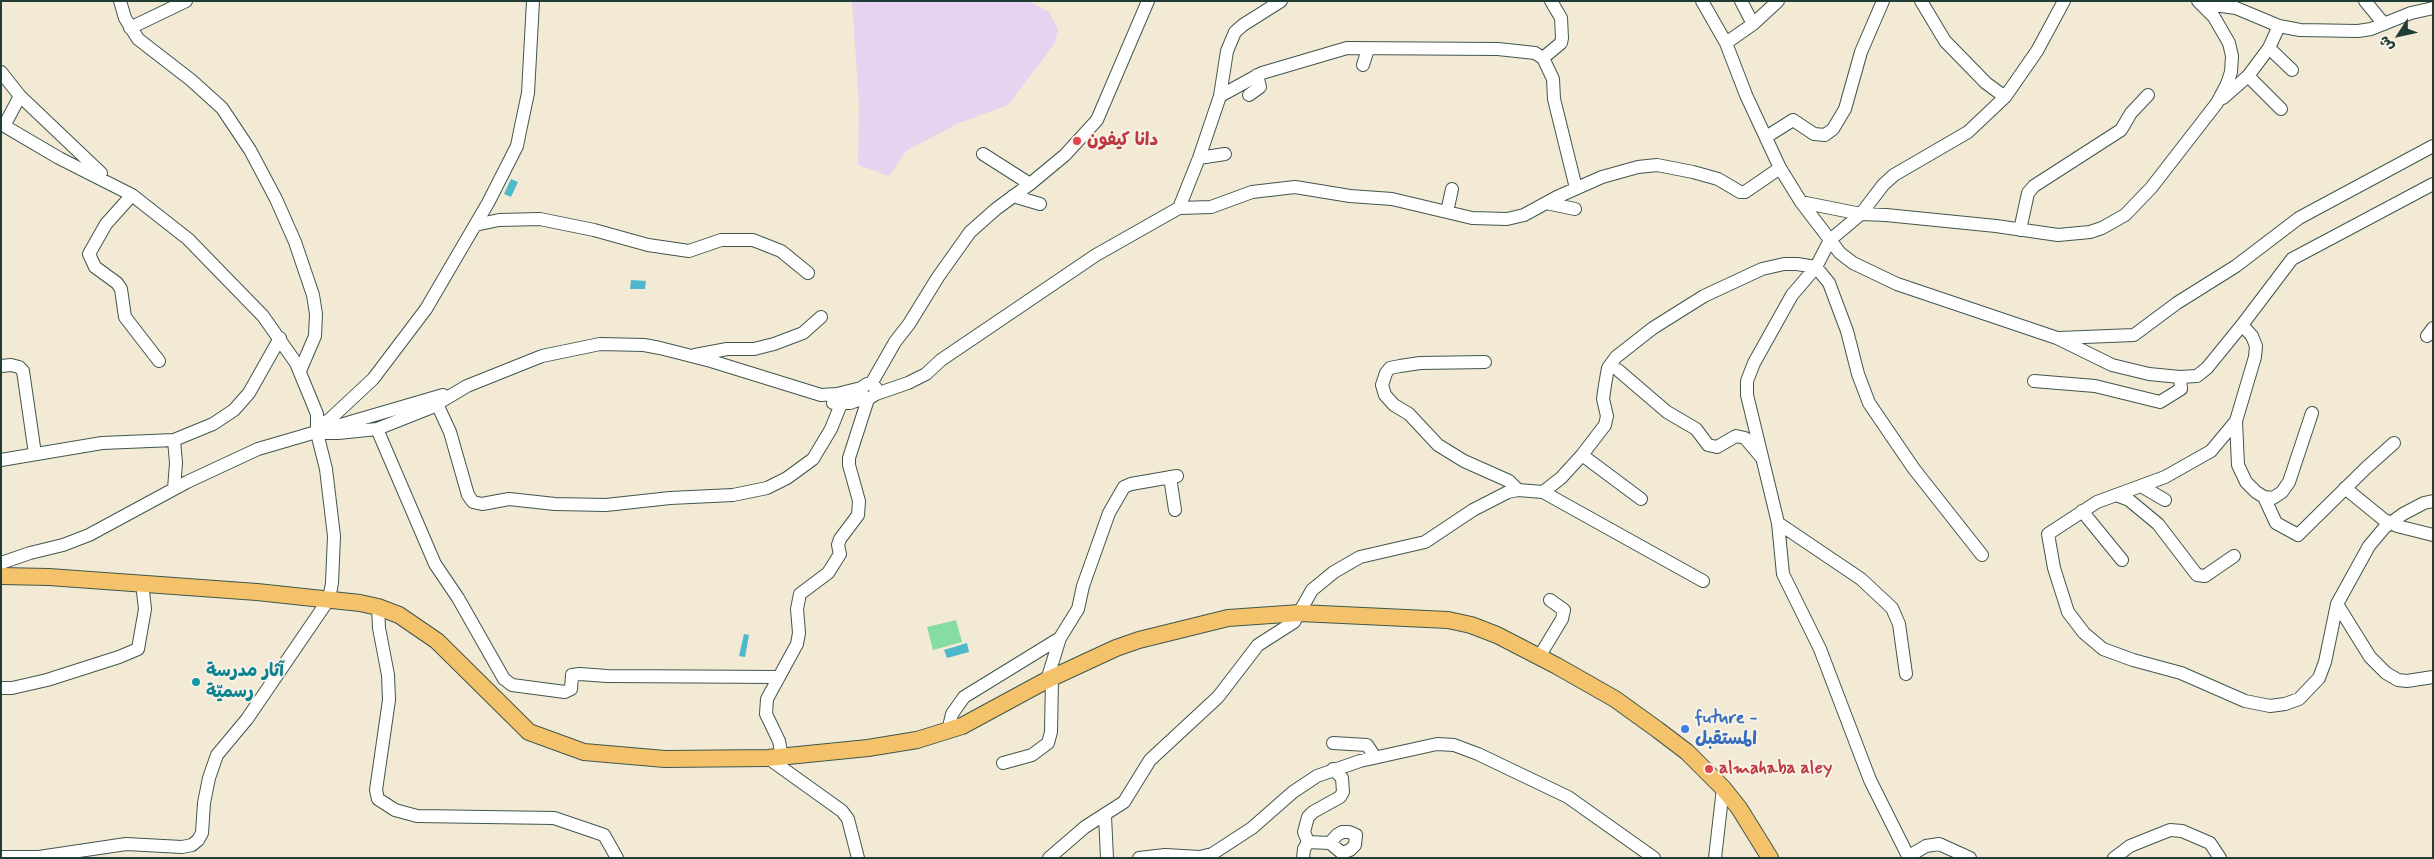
<!DOCTYPE html>
<html>
<head>
<meta charset="utf-8">
<style>
	body { margin:0 }
	#map { position:relative; width:2434px; height:859px; overflow:hidden; background:#f3ead5; font-family:Mynerve,"Playpen Sans Arabic",sans-serif }
	canvas { display:block }
	.frame { position:absolute; inset:0; border:2px solid #1f3d34; pointer-events:none }
	.north { position:absolute; left:2374px; top:10px; width:50px; height:50px; -webkit-text-stroke:4px #f7f3e8; paint-order:stroke; rotate:235deg; font-size:14px; font-weight:700; line-height:20px; text-align:center; color:#1f3d34 }
	.north::after { content:''; display:block; margin:auto; width:18px; height:22px; background:#1f3d34; clip-path:polygon(50% 0,100% 100%,50% 72%,0 100%) }
</style>
</head>
<body>
<div id="map">
<canvas width="2434" height="859"></canvas>
<div class="frame"></div>
<div class="north">ش</div>
</div>
<script>
const c = document.querySelector('canvas').getContext('2d');
c.lineJoin = 'round';
function fillPath(path, color) { c.fillStyle = color; c.fill(path, 'evenodd'); }
const shape = rows => new Path2D(rows.map(r => 'M' + r).join(''));
function stroke(path, color, width, dash) { c.strokeStyle = color; c.lineWidth = width; c.lineCap = dash ? 'butt' : 'round'; c.setLineDash(dash || []); c.stroke(path); }
function drawText(font, color, halo, rows, align = 'center') {
  c.font = font + ' Mynerve,"Playpen Sans Arabic",sans-serif'; c.lineWidth = 4; c.setLineDash([]); c.textBaseline = 'middle'; c.strokeStyle = halo; c.fillStyle = color; for (const [text, x, y, turn = 0] of rows) {
    c.save(); c.translate(x, y); c.rotate((+turn || 0) * Math.PI / 180); c.textAlign = isNaN(turn) ? turn : align; if (halo) c.strokeText(text, 0, 0); c.fillText(text, 0, 0); c.restore();
  }
}
fillPath(shape([
	[852,1,1029,1,1049,12,1058,29,1055,43,1008,105,959,123,906,151,889,176,858,165,859,104]
]), '#e7d2ef');
fillPath(shape([
	[956,620,962,642,933,650,927,627]
]), '#86dda1');
fillPath(shape([
	[511,179,518,182,511,197,504,194],
	[631,280,646,281,645,289,630,289],
	[744,634,749,635,745,657,739,656],
	[967,643,969,652,947,658,944,650]
]), '#4eb9ca');
const minor = shape([
	[120,1,125,18,138,39,191,80,222,108,250,150,276,199,295,242,313,295,316,314,315,336,300,371],
	[1702,1,1726,43,1746,95,1780,168,1801,202,1840,253,1853,263,1897,284,2057,338,2112,365,2149,374,2180,377,2197,376,2207,368,2242,325,2292,259,2433,184],
	[1741,1,1753,24],
	[1921,1,1945,41,1986,83,2005,97],
	[2365,1,2384,24],
	[2200,3,2236,8,2279,26,2300,30,2358,31,2371,29,2411,13,2433,8],
	[130,28,186,1],
	[1726,43,1753,24,1778,1],
	[2269,48,2292,70],
	[1543,58,1561,43,1562,38,1561,18,1551,1],
	[1363,65,1368,49],
	[1,72,20,96,101,173],
	[2248,76,2281,109],
	[1249,95,1260,87,1257,75],
	[1220,96,1227,51,1235,32,1243,25,1281,1],
	[2223,98,2248,76,2269,48,2279,26],
	[1,124,59,158,132,195,188,239,263,316,296,363,317,414,317,433,326,469,334,536,332,583,329,599,247,719,217,755,209,778,204,803,202,833,198,840,192,845,182,847,126,844,39,857,1,857],
	[4,126,20,96],
	[1766,137,1793,120,1814,134,1825,135,1833,129,1845,109,1861,52,1883,1],
	[983,154,1030,184],
	[1199,158,1225,154],
	[132,195,106,224,89,254,95,267,117,283,121,289,125,317,159,361],
	[1013,196,1040,204],
	[1801,202,1861,214,1886,215,1996,226,2058,235,2090,232,2102,228,2125,215,2151,188,2217,103,2227,84,2231,72,2232,56,2229,43,2214,17,2198,1],
	[1546,203,1575,209],
	[1179,208,1199,158,1220,96,1262,73,1347,48,1498,49,1535,53,1543,58,1553,79,1554,99,1576,188],
	[1447,212,1452,189],
	[475,225,499,220,540,219,594,230,648,245,689,251,721,240,753,240,781,251,808,273],
	[2020,230,2028,193,2034,186,2121,130,2131,113,2148,95],
	[2242,325,2252,336,2256,346,2255,357,2236,421,2211,451,2165,477,2097,502,2048,534,2054,568,2068,612,2084,633,2103,649,2133,660,2181,673,2245,701,2270,706,2285,704,2299,699,2319,678,2325,662,2337,604,2369,546,2385,527,2403,514,2424,503,2433,501],
	[2427,336,2433,328],
	[2059,338,2134,335,2177,303,2236,266,2299,218,2433,146],
	[695,355,727,349,754,349,774,344,803,333,821,317],
	[1485,362,1420,363,1400,366,1390,368,1386,373,1382,385,1385,395,1394,405,1409,414,1438,445,1464,461,1509,481,1518,490],
	[1,366,11,365,19,367,23,371,35,454],
	[1618,370,1667,412,1696,429,1708,445,1717,447,1736,436,1745,438,1762,458],
	[2034,381,2095,386,2160,402,2181,389,2180,377],
	[871,384,895,342,909,324,938,277,970,232,996,209,1030,184,1065,155,1097,120,1148,1],
	[876,394,876,388,871,384,867,384,861,388,862,395,868,399,876,394,908,383,926,374,941,360,1096,255,1179,208,1211,207,1252,192,1295,187,1350,196,1392,199,1472,218,1507,219,1524,215,1557,197,1602,177,1638,167,1657,165,1693,172,1718,179,1740,192,1745,192,1780,168],
	[833,403,850,403,864,398],
	[437,404,450,432,468,495,473,502,482,504,509,499,555,504,606,505,670,498,733,495,767,488,787,478,813,459,831,429,841,404],
	[2236,421,2238,465,2246,482,2256,492,2264,497,2273,498,2282,492,2289,482,2312,413],
	[318,425,329,420,373,379,426,309,488,203,517,146,520,131,528,93,533,1],
	[377,429,435,564,458,598,504,679,512,685,565,692,571,689,572,675,580,674,607,676,779,677],
	[317,433,338,433,377,429,430,408,467,386,542,356,600,344,644,345,660,348,711,361,821,395,837,394,861,388],
	[174,440,213,424,234,410,249,393,280,338],
	[1582,455,1641,499],
	[1,460,102,443,174,440,176,463,174,489],
	[1170,477,1175,510],
	[2141,486,2165,500],
	[2345,488,2383,519,2397,526,2433,535],
	[1543,492,1561,478,1582,455,1605,425,1607,416,1603,399,1605,385,1608,368,1616,357,1653,328,1704,296,1762,269,1784,264,1797,264,1816,267,1829,283,1847,331,1858,374,1869,403,1914,469,1982,555],
	[2116,495,2129,500,2158,524,2197,575,2205,576,2234,556],
	[2264,497,2276,523,2298,535,2366,468,2394,443],
	[2082,511,2122,560],
	[1778,523,1861,579,1892,608,1899,624,1906,674],
	[1,563,30,553,63,545,89,535,187,482,258,449,443,395],
	[2337,604,2370,657,2386,673,2398,680,2407,681,2433,677],
	[378,607,379,628,388,675,389,700,376,790,378,799,395,810,417,816,554,818,604,835,617,858],
	[1539,657,1562,619,1564,610,1550,600],
	[1047,680,1060,638,1078,609,1083,586,1109,513,1124,487,1131,484,1177,476],
	[1,688,12,688,47,680,119,657,138,649,145,609,142,583],
	[948,731,952,714,964,697,1060,638],
	[1333,743,1367,745,1375,757],
	[782,757,779,741,766,714,767,699,797,644,799,633,797,609,800,594,828,573,840,554,838,545,840,539,858,515,859,501,849,465,849,458,868,399],
	[768,758,842,811,848,819,858,858],
	[1003,763,1032,755,1048,743,1051,732,1052,678],
	[1105,816,1107,858],
	[1308,842,1330,843,1342,853,1350,850,1355,845,1356,835,1349,832,1342,832,1337,835,1330,843],
	[1909,856,1926,846,1939,844,1970,858],
	[1049,858,1085,827,1124,802,1150,760,1218,697,1258,645,1294,622,1312,590,1334,572,1360,557,1425,542,1473,510,1508,492,1518,490,1543,492,1703,581],
	[1139,858,1165,855,1200,857,1212,854,1252,828,1293,792,1317,776,1360,761,1437,744,1454,745,1478,754,1568,797,1654,858],
	[1303,858,1304,849,1308,842,1304,832,1308,817,1313,812,1340,797,1343,792,1342,778,1333,769],
	[1715,858,1723,788],
	[1909,858,1870,780,1820,649,1783,574,1778,523,1747,395,1747,381,1754,363,1792,295,1816,267,1830,240,1861,214,1883,185,1894,175,1968,132,2005,97,2037,51,2064,1],
	[2114,858,2130,846,2170,830,2182,831,2210,843,2220,858]
]);
const major = shape([
	[1,576,49,577,257,592,360,603,378,607,399,615,437,641,529,732,584,752,665,759,768,758,868,748,917,740,962,726,1047,680,1116,648,1139,640,1228,618,1300,613,1448,620,1471,625,1497,635,1557,666,1615,699,1658,730,1687,752,1723,788,1739,808,1770,858]
]);
stroke(minor, '#3f574c', 14);
stroke(major, '#3f574c', 18);
stroke(minor, '#fff', 12);
stroke(major, '#f3c26a', 16);
for (const [x, y, r, color] of [
	[1077,141,5,"#e0444e"],
	[196,682,5,"#0f9aa8"],
	[1685,729,5,"#3f7fe0"],
	[1709,769,5,"#e0444e"]
]) { const dot = new Path2D(); dot.arc(x, y, r, 0, 2 * Math.PI); c.fillStyle = color; c.fill(dot); stroke(dot, '#f7f3e8', 2); }
drawText('bold 18px', '#be3a42', '#f7f3e8', [
	["دانا كيفون",1087,141],
	["almahaba aley",1719,769]
], 'left');
drawText('bold 18px', '#0d838f', '#f7f3e8', [
	["آثار مدرسة",206,672],
	["رسميّة",206,693]
], 'left');
drawText('bold 18px', '#366cbe', '#f7f3e8', [
	["future -",1695,719],
	["المستقبل",1695,740]
], 'left');
</script>
</body>
</html>
